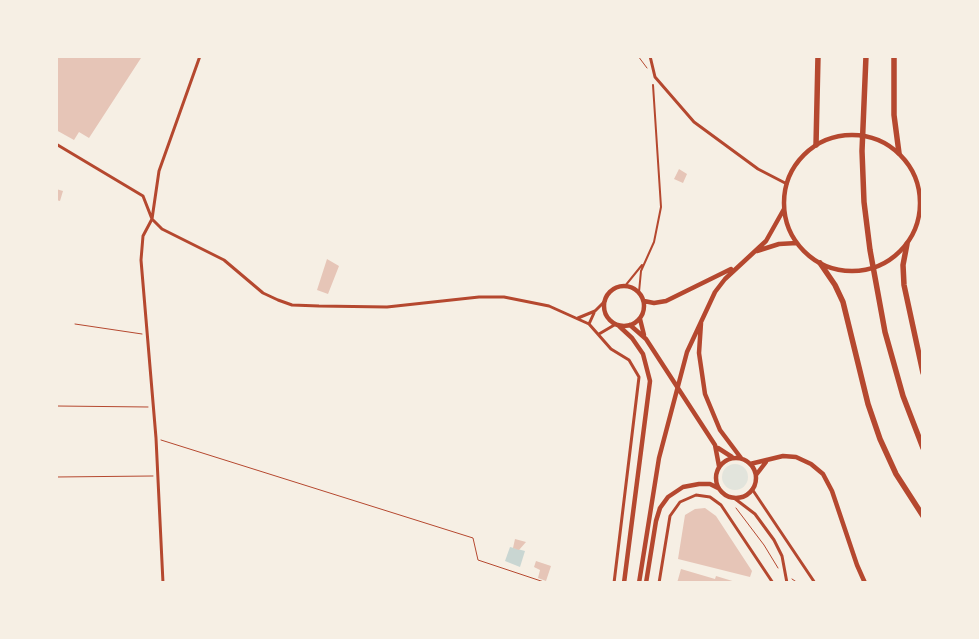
<!DOCTYPE html>
<html>
<head>
<meta charset="utf-8">
<style>
	body { margin:0 }
	#map { position:relative; width:979px; height:639px; overflow:hidden; background:#f6efe4; font-family:Lato,sans-serif }
	canvas { display:block }
	.frame { position:absolute; inset:0; border:58px solid #f6efe4; pointer-events:none }
</style>
</head>
<body>
<div id="map">
<canvas width="979" height="639"></canvas>
<div class="frame"></div>
</div>
<script>
const c = document.querySelector('canvas').getContext('2d');
c.lineJoin = 'round';
function fillPath(path, color) { c.fillStyle = color; c.fill(path, 'evenodd'); }
const shape = rows => new Path2D(rows.map(r => 'M' + r).join(''));
function stroke(path, color, width, dash) { c.strokeStyle = color; c.lineWidth = width; c.lineCap = dash ? 'butt' : 'round'; c.setLineDash(dash || []); c.stroke(path); }
fillPath(shape([
	'722 477a13 13 0 1 1 26 0a13 13 0 1 1-26 0Z'
]), '#e2e4dc');
fillPath(shape([
	[510,547,525,551,520,567,505,561]
]), '#c9d6d2');
fillPath(shape([
	[56,56,137,56,141,58,89,138,79,132,74,140,56,130],
	[679,169,687,174,683,183,674,179],
	[56,189,63,191,60,201,56,200],
	[327,259,339,266,328,294,317,290],
	[705,508,716,516,752,571,750,577,678,559,685,515,695,509],
	[515,539,526,542,519,550,513,548],
	[536,561,551,566,546,581,538,578,540,570,534,567],
	[681,569,715,579,716,576,739,583,677,583]
]), '#e6c5b7');
stroke(shape([
	[638,56,647,68],
	[920,200,923,200],
	[75,324,142,334],
	[56,406,148,407],
	[161,440,473,538,478,560,547,583],
	[56,477,153,476],
	[736,508,764,545,778,568],
	[792,579,798,583]
]), '#b5482f', 1);
stroke(shape([
	[625,286,642,265],
	[639,292,641,271,654,242,661,207,653,85]
]), '#b5482f', 2);
stroke(shape([
	[650,56,655,77,694,122,758,169,787,184],
	[56,144,143,196,152,219,162,229,224,260,263,293,278,300,292,305,319,306,387,307,479,297,504,297,549,306,589,324,611,349,629,360,639,377,614,583],
	[578,318,595,311,605,301],
	[589,324,594,313],
	[599,334,616,324],
	[752,489,815,583],
	[734,498,755,514,774,540,782,556,787,583],
	[163,583,156,438,141,260,143,236,152,219,159,171,200,56],
	[659,583,670,516,680,502,696,495,710,497,721,505,773,583]
]), '#b5482f', 3);
stroke(shape([
	'784 203a68 68 0 1 1 136 0a68 68 0 1 1-136 0Z',
	[757,251,779,244,797,243],
	'604 306a20 20 0 1 1 40 0a20 20 0 1 1-40 0Z',
	[644,301,654,303,666,301,731,269],
	[640,319,644,335],
	[701,323,699,353,705,394,720,430,741,458],
	[630,325,646,339,715,445,719,466],
	[619,326,632,338,643,354,650,381,624,583],
	[718,448,732,457],
	'716 478a20 20 0 1 1 40 0a20 20 0 1 1-40 0Z',
	[750,464,783,456,796,457,811,464,823,474,832,491,857,565,865,583],
	[756,475,766,462],
	[639,583,659,458,687,352,715,292,725,279,766,241,784,209],
	[646,583,656,521,660,508,668,497,683,487,699,484,710,484,718,488]
]), '#b5482f', 4.5);
stroke(shape([
	[866,56,862,151,864,202,870,250,885,332,903,396,923,448],
	[894,56,894,115,899,153],
	[816,145,818,56],
	[907,244,903,265,904,285,923,373],
	[820,263,835,285,843,302,868,404,880,439,896,474,923,516]
]), '#b5482f', 5.5);
</script>
</body>
</html>
